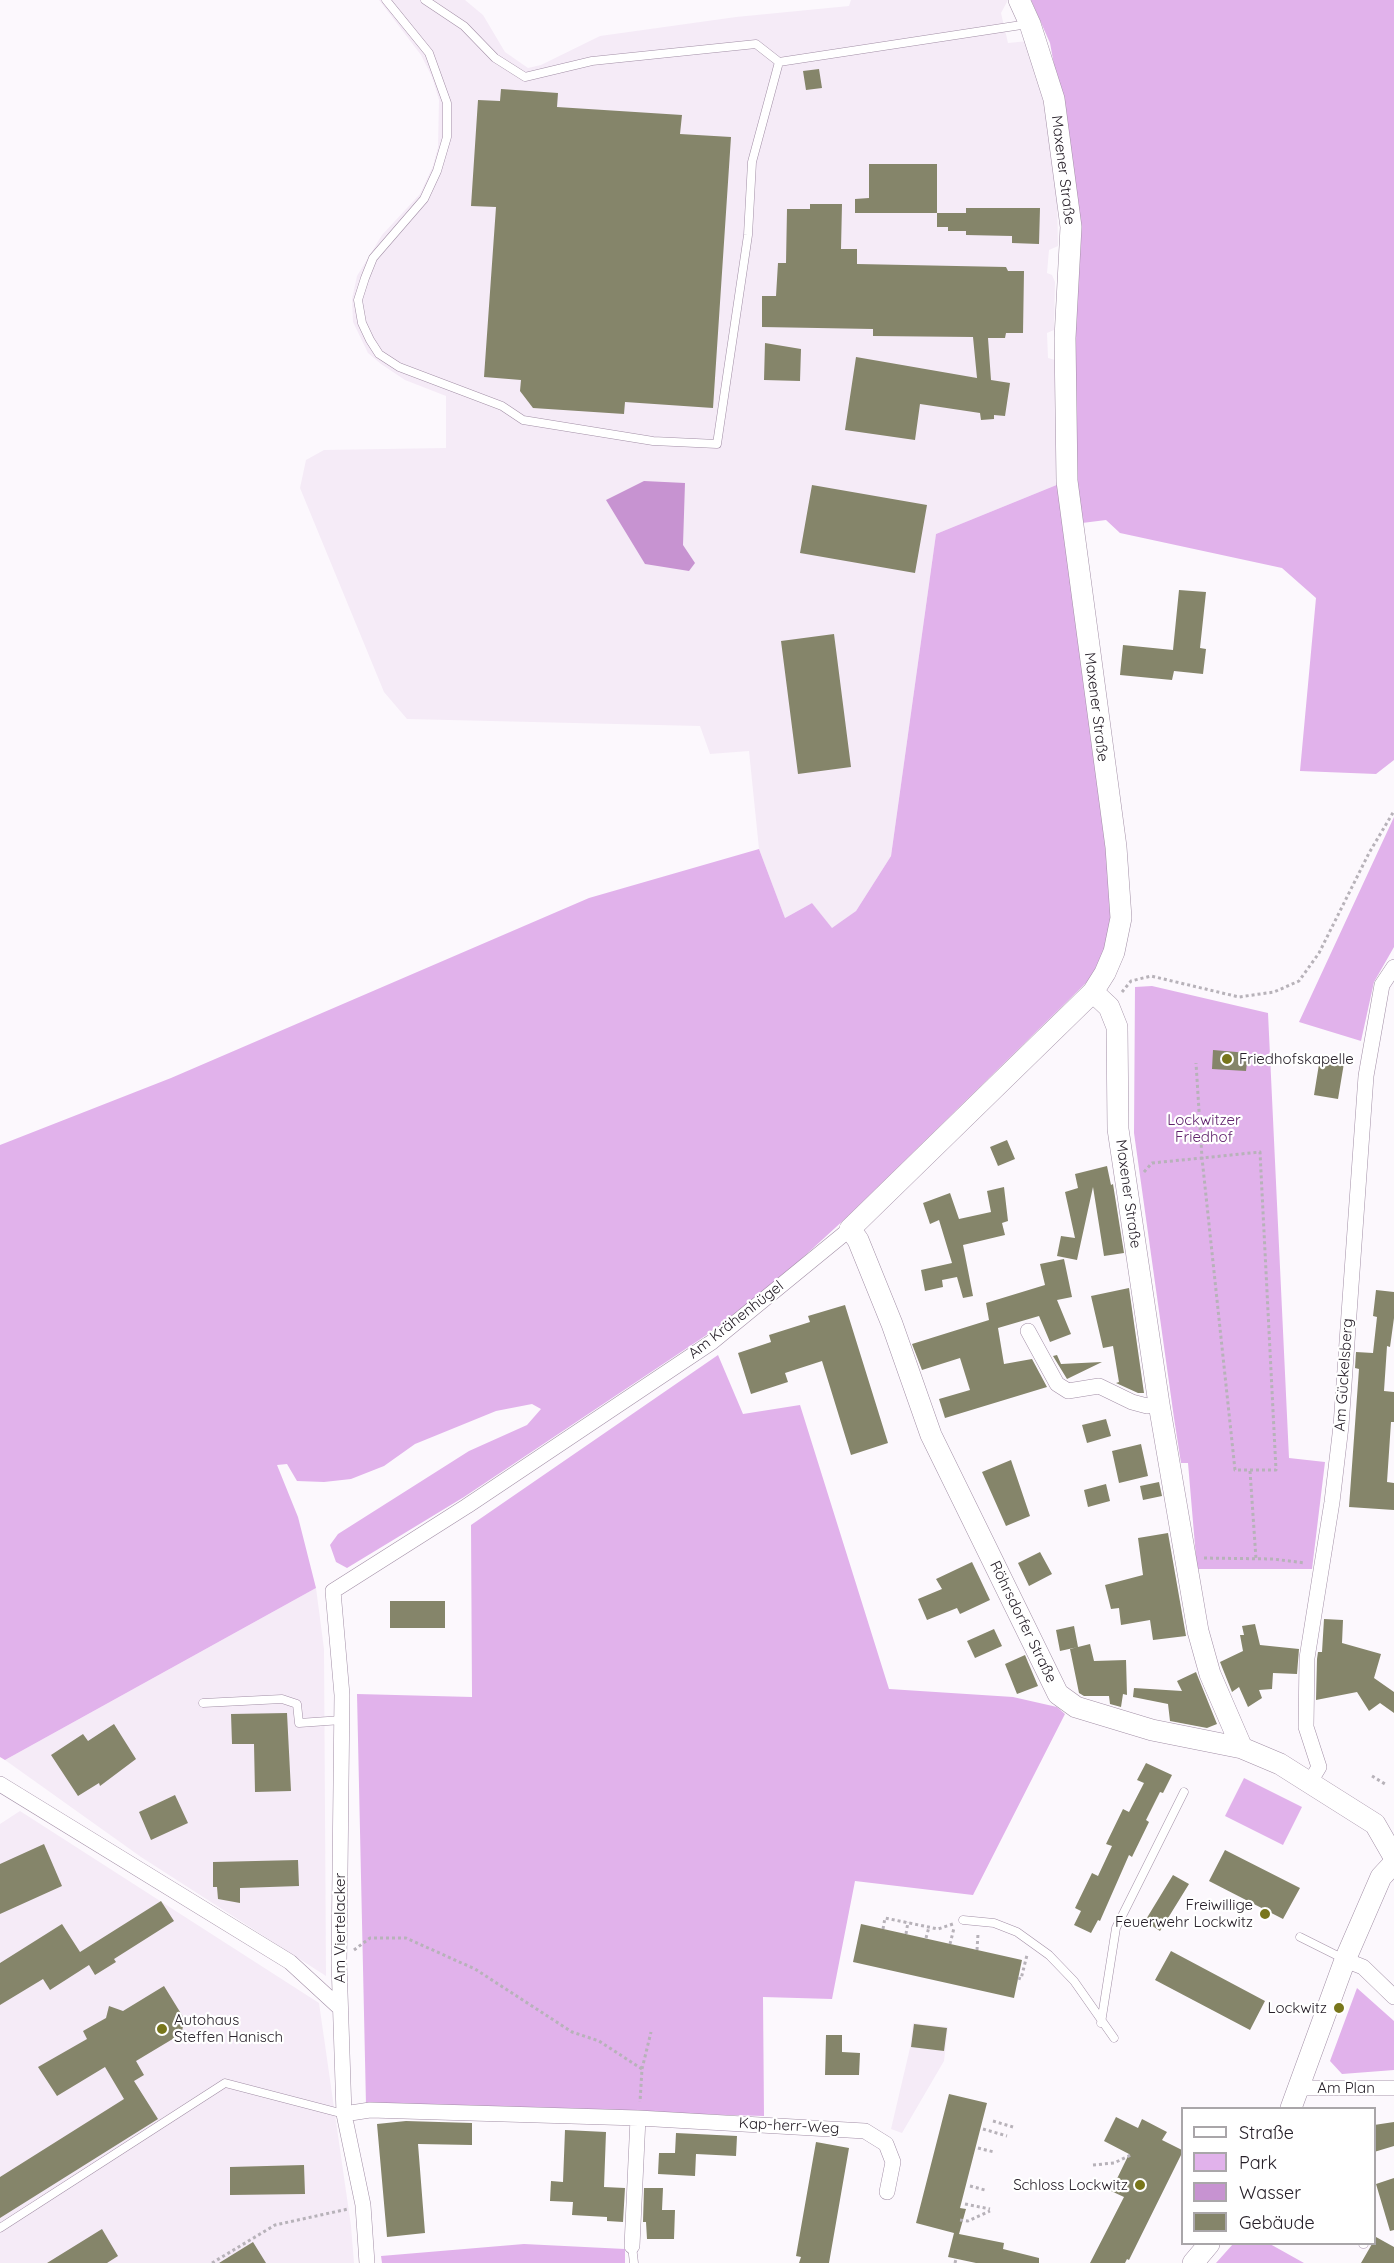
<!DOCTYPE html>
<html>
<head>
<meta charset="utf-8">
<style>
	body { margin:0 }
	#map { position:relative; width:1394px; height:2263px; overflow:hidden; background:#fcf8fd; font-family:Quicksand,sans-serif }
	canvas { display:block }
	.legend { position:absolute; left:1181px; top:2107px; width:195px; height:138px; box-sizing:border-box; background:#fff; border:2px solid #a9a6a9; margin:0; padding:8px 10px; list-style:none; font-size:18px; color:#272029 }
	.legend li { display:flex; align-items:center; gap:12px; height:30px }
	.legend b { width:30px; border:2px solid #a9a6a9 }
</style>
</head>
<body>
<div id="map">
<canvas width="1394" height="2263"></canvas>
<ul class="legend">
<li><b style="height:8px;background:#fff"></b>Straße</li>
<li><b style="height:16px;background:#e1b2eb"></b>Park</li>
<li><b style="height:16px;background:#c793d1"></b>Wasser</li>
<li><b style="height:16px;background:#85856a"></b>Gebäude</li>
</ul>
</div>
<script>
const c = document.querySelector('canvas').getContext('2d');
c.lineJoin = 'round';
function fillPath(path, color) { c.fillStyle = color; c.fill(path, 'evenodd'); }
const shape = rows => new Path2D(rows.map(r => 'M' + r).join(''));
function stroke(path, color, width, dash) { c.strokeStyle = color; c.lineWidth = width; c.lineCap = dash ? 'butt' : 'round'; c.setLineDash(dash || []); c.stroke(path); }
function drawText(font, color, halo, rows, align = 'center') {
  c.font = font + ' Quicksand,sans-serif'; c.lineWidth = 4.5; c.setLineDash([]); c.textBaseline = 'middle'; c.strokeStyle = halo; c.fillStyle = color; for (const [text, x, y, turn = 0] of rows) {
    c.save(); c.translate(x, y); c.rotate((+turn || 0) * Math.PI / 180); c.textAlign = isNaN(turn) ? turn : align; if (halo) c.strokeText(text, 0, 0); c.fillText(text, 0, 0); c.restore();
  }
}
fillPath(shape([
	[379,0,465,0,483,15,505,52,528,68,541,65,600,36,736,17,849,6,851,0,1008,0,1001,13,1008,43,1028,41,1047,100,1056,150,1058,246,1049,250,1047,273,1052,275,1055,282,1054,330,1047,333,1048,358,1055,360,1059,484,936,534,891,856,856,911,832,929,812,903,785,918,759,849,749,751,710,754,700,726,407,719,384,692,300,488,306,460,324,450,446,448,446,396,405,380,381,364,368,353,353,322,352,299,357,276,382,235,420,194,433,166,438,147,439,100,432,77,421,55],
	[316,1588,324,1649,326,1976,141,1857,5,1760],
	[20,1811,319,2003,351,2226,354,2263,0,2263,0,1824],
	[913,2023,948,2027,944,2061,902,2133,891,2129,910,2048]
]), '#f5ebf7');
fillPath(shape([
	[1031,0,1394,0,1394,760,1376,774,1300,771,1316,598,1282,568,1120,533,1106,520,1082,523,1074,482,1060,98,1050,43],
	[1059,484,1109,857,1111,924,1101,959,1088,981,847,1217,774,1284,705,1336,464,1497,347,1568,336,1562,330,1545,338,1534,469,1451,527,1425,541,1409,532,1404,496,1411,415,1444,384,1466,351,1479,324,1482,297,1481,287,1464,277,1465,298,1517,316,1588,5,1760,0,1757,0,1145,171,1078,589,898,759,849,785,918,812,903,832,928,856,911,891,856,936,534],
	[1394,817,1394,947,1374,982,1361,1041,1299,1022],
	[1152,986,1268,1013,1289,1458,1325,1462,1312,1569,1197,1569,1188,1463,1181,1463,1174,1418,1134,1133,1135,987],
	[718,1355,743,1414,800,1405,889,1689,1013,1697,1057,1707,1065,1714,973,1895,855,1881,832,1999,763,1997,764,2116,366,2105,357,1694,472,1697,471,1525],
	[1244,1778,1302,1807,1283,1845,1225,1816],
	[1357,1988,1394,2021,1394,2070,1342,2074,1330,2061],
	[524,2244,625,2249,625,2263,382,2263,381,2256],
	[1233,2244,1270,2244,1304,2263,1216,2263]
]), '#e1b2eb');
fillPath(shape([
	[644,481,685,483,683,545,695,563,689,571,645,564,606,500]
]), '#c793d1');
fillPath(shape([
	[819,69,822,88,806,90,803,71],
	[501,89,558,93,557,107,682,115,680,134,731,137,713,408,625,402,624,414,533,408,520,391,521,380,484,377,496,207,471,206,478,100,500,101],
	[869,164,937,164,937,213,855,213,855,199,869,198],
	[810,204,842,204,841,249,857,249,857,264,1006,267,1008,271,1024,271,1023,333,1006,333,1005,338,988,338,991,380,1010,383,1005,416,994,415,994,419,981,420,980,413,920,404,915,440,845,430,856,357,977,378,973,337,873,336,873,329,762,327,762,296,776,296,778,263,786,263,787,209,810,209],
	[966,208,1040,208,1039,244,1012,243,1012,236,966,235,966,231,948,231,948,227,937,227,937,213,966,213],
	[765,343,801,349,800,381,764,380],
	[812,485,927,505,915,573,800,553],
	[1179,590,1206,592,1200,648,1206,649,1203,674,1174,671,1172,680,1120,675,1123,645,1173,650],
	[834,634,851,767,798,774,781,641],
	[1213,1050,1248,1053,1246,1071,1212,1069],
	[1320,1058,1344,1063,1338,1099,1314,1095],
	[1007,1140,1015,1159,998,1166,990,1147],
	[1107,1166,1111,1185,1113,1184,1124,1253,1104,1256,1093,1187,1077,1260,1057,1256,1061,1236,1075,1238,1065,1192,1078,1188,1075,1174],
	[1004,1187,1008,1221,1002,1223,1005,1235,963,1245,973,1296,963,1298,957,1277,942,1280,943,1287,925,1291,921,1270,952,1263,939,1220,930,1224,923,1203,950,1193,959,1219,991,1212,987,1191],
	[1064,1259,1072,1297,1057,1300,1071,1334,1050,1342,1039,1316,998,1328,1004,1364,1032,1359,1047,1387,945,1418,939,1399,970,1390,960,1358,922,1370,912,1344,989,1320,986,1303,1045,1285,1040,1264],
	[1129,1288,1144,1393,1138,1393,1116,1383,1119,1382,1113,1346,1103,1348,1091,1296],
	[1376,1290,1394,1292,1394,1318,1390,1347,1387,1346,1384,1391,1394,1392,1394,1422,1391,1422,1387,1482,1394,1483,1394,1510,1349,1507,1359,1369,1355,1368,1356,1352,1373,1353,1377,1317,1373,1316],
	[845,1305,888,1443,851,1455,822,1361,785,1373,788,1382,751,1394,738,1353,771,1342,769,1335,810,1322,808,1316],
	[1057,1355,1061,1364,1102,1362,1067,1379,1053,1356],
	[1106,1419,1111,1436,1087,1443,1082,1425],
	[1141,1444,1148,1476,1119,1483,1112,1451],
	[1011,1460,1030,1516,1006,1526,982,1472],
	[1159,1482,1162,1496,1143,1500,1140,1486],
	[1106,1484,1110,1501,1088,1507,1084,1490],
	[1168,1533,1186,1636,1153,1640,1150,1620,1121,1625,1119,1608,1111,1609,1105,1585,1143,1575,1138,1538],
	[1040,1552,1052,1574,1029,1586,1018,1563],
	[972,1562,990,1600,960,1614,957,1608,927,1620,918,1599,942,1589,936,1579],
	[390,1601,445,1601,445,1628,390,1628],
	[1324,1619,1343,1620,1342,1643,1381,1654,1374,1678,1394,1692,1394,1713,1380,1703,1369,1711,1357,1692,1316,1700,1317,1659,1318,1652,1322,1652],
	[1255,1624,1260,1645,1299,1649,1297,1674,1273,1673,1272,1689,1259,1690,1262,1698,1248,1707,1239,1687,1232,1692,1220,1662,1243,1651,1240,1635,1244,1635,1242,1626],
	[1074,1626,1078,1647,1060,1651,1056,1630],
	[994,1629,1002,1646,975,1658,967,1641],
	[1090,1644,1094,1661,1126,1660,1127,1695,1123,1694,1121,1707,1110,1704,1109,1696,1084,1696,1079,1693,1070,1649],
	[1025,1655,1038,1686,1017,1694,1005,1664],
	[1196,1672,1217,1724,1207,1728,1170,1721,1168,1704,1133,1697,1134,1688,1182,1691,1177,1681],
	[287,1713,291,1791,255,1792,254,1744,232,1744,231,1714],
	[114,1724,136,1759,100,1786,99,1783,78,1796,51,1755,83,1734,88,1741],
	[1146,1763,1172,1775,1163,1793,1160,1792,1146,1820,1149,1822,1132,1857,1129,1855,1100,1921,1098,1920,1091,1933,1074,1925,1081,1911,1075,1908,1092,1873,1098,1876,1112,1846,1106,1844,1123,1809,1129,1812,1144,1783,1137,1780],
	[175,1795,188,1823,151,1840,139,1812],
	[44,1844,62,1886,0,1914,0,1864],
	[1225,1850,1300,1888,1283,1919,1209,1881],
	[298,1860,299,1886,240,1888,240,1903,218,1899,217,1887,213,1887,213,1862],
	[1173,1875,1189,1884,1160,1931,1145,1921],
	[161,1901,174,1921,114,1959,116,1962,95,1975,89,1965,50,1990,43,1979,0,2005,0,1963,62,1924,80,1952],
	[861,1924,1022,1960,1014,1998,853,1962],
	[1171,1951,1265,2001,1250,2030,1155,1980],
	[164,1986,185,2020,181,2034,136,2061,144,2075,134,2081,158,2119,0,2218,0,2177,124,2099,105,2067,57,2096,38,2067,87,2039,83,2031,106,2018,109,2006,123,2011],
	[914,2024,947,2028,944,2051,911,2047],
	[826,2035,842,2035,842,2052,860,2053,859,2075,825,2075],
	[949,2094,987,2103,960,2208,966,2209,959,2234,1004,2243,1003,2249,1039,2258,1039,2263,976,2263,948,2257,954,2233,916,2223],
	[1116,2117,1138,2128,1142,2119,1167,2132,1162,2140,1182,2150,1182,2153,1129,2260,1127,2259,1125,2263,1090,2263,1124,2197,1111,2191,1129,2154,1104,2141],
	[406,2121,472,2123,472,2145,418,2144,425,2233,387,2237,377,2124],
	[1394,2122,1394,2146,1374,2152,1374,2125],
	[565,2130,606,2132,604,2187,625,2188,623,2222,607,2221,607,2217,572,2215,573,2202,550,2201,551,2181,563,2182],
	[676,2133,737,2136,736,2156,696,2154,695,2176,658,2174,659,2153,675,2153],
	[816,2142,849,2148,829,2263,799,2263,801,2257,796,2256],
	[304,2165,305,2194,230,2195,230,2167],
	[1394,2178,1394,2230,1390,2231,1376,2184],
	[644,2188,663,2188,662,2210,675,2210,674,2239,647,2239,646,2222,643,2222],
	[102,2229,118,2256,107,2263,47,2263],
	[1376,2237,1394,2247,1394,2263,1361,2263],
	[253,2242,266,2263,219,2263]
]), '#85856a');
const lane = shape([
	[386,0,429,53,447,103,447,137,437,171,424,199,373,258,365,278,358,300,362,323,370,340,379,354,399,367,502,406,523,420,653,441,717,444,748,235,752,162,779,62],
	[425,0,464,26,495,58,525,77,592,61,756,44,779,62,1028,24],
	[203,1703,282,1699,297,1704,299,1723,342,1720],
	[963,1920,994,1923,1017,1932,1049,1955,1074,1981,1114,2038],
	[1300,1937,1344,1959],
	[1101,2023,1116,1928,1184,1792],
	[0,2228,225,2083,344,2114],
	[1363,2244,1364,2244],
	[632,2246,634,2263]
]);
const street = shape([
	[1028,1331,1057,1384,1068,1391,1099,1386,1132,1402,1147,1406,1159,1404],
	[1310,1782,1319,1767,1306,1727,1307,1658,1332,1502,1341,1426,1366,1076,1382,985,1394,967],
	[0,1784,290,1962,340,2008],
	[1345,1960,1363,1967,1394,1997],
	[1298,2088,1394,2088],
	[344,2114,370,2110,638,2118,632,2246],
	[638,2118,865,2131,886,2144,893,2162,887,2192],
	[367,2263,363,2205,344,2114,339,1962,342,1695,333,1591,467,1506,712,1342,850,1229]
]);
const secondary = shape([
	[1019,0,1030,24,1054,99,1071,227,1065,338,1067,481,1116,847,1121,918,1114,952,1105,973,1093,992,850,1229,858,1240,892,1324,931,1435,1058,1694,1076,1707,1152,1730,1242,1748,1280,1764,1375,1824,1394,1857],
	[1093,992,1109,1007,1117,1027,1118,1129,1159,1404,1198,1631,1210,1674,1242,1748],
	[1291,2108,1345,1960,1381,1877,1394,1863],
	[1193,2263,1209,2244]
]);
stroke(lane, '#a28fa6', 9);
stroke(street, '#a28fa6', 16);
stroke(secondary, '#a28fa6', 22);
stroke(shape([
	[1122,992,1131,981,1151,976,1239,997,1274,992,1299,981,1319,953,1369,853,1394,811],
	[1144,1172,1152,1163,1202,1158,1260,1152,1276,1470,1235,1470,1202,1158,1196,1063],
	[1250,1471,1256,1559],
	[1204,1558,1273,1559,1305,1563],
	[1372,1776,1385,1784],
	[883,1929,885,1918,938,1929,953,1924],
	[906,1934,908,1922],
	[926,1938,929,1927],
	[950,1944,954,1928],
	[354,1950,370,1938,406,1938,475,1969,572,2032,599,2041,642,2069,640,2102],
	[977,1950,978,1934],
	[1018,1978,1021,1979,1027,1955],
	[642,2069,651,2032],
	[993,2121,1013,2127],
	[983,2129,1007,2136],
	[978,2148,994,2152],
	[1093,2165,1114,2163,1131,2155],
	[970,2186,985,2190],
	[965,2204,990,2209],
	[960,2220,968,2221,990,2211],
	[212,2263,275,2225,348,2209],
	[955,2263,956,2259]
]), '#b7b2b9', 3, [3, 3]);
stroke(lane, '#fff', 8);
stroke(street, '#fff', 15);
stroke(secondary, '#fff', 21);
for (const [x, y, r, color] of [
	[1227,1059,6,"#78761b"],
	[1265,1914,6,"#78761b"],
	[1339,2008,6,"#78761b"],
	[162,2029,6,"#78761b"],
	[1140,2185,6,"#78761b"]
]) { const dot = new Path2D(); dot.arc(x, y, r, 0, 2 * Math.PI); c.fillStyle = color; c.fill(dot); stroke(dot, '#fff', 2); }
drawText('15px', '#272029', '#fff', [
	["Maxener Straße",1063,170,83],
	["Maxener Straße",1096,707,83],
	["Maxener Straße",1128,1194,82],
	["Am Krähenhügel",736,1320,-38],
	["Am Gückelsberg",1344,1375,-86],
	["Röhrsdorfer Straße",1023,1622,64],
	["Am Viertelacker",340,1928,-90],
	["Am Plan",1346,2088],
	["Kap-herr-Weg",789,2126,3]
]);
drawText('15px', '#272029', '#fff', [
	["Friedhofskapelle",1239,1059,"left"],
	["Freiwillige",1253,1905],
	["Feuerwehr Lockwitz",1253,1922],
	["Lockwitz",1327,2008],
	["Autohaus",174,2020,"left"],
	["Steffen Hanisch",174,2037,"left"],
	["Schloss Lockwitz",1128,2185]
], 'right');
drawText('15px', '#60226c', '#fff', [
	["Lockwitzer",1204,1120],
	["Friedhof",1204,1137]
]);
</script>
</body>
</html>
